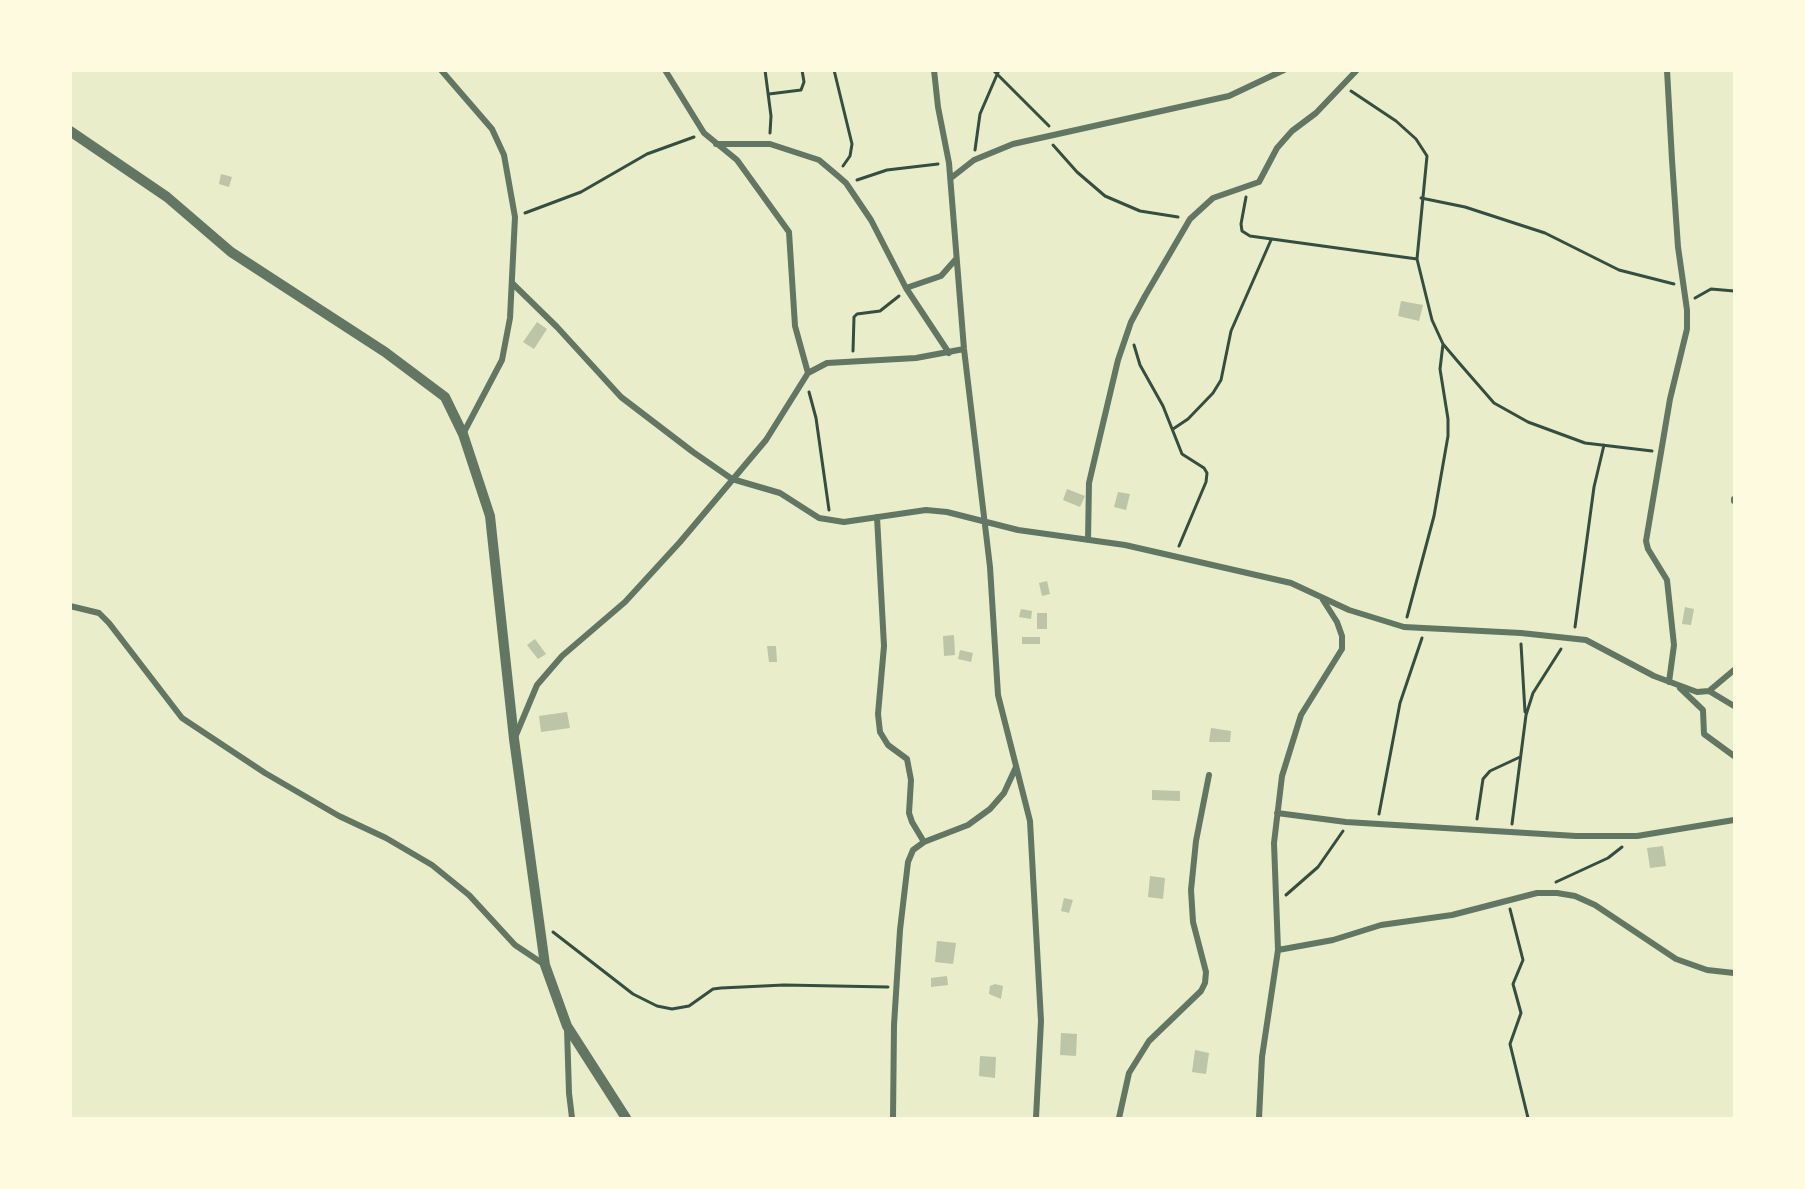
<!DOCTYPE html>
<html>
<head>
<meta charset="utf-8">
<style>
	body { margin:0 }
	#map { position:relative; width:1805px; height:1189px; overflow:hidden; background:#e9edc9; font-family:"PT Sans",sans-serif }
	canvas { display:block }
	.frame { position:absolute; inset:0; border:72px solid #fefae0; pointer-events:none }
</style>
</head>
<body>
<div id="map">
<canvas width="1805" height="1189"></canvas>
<div class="frame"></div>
</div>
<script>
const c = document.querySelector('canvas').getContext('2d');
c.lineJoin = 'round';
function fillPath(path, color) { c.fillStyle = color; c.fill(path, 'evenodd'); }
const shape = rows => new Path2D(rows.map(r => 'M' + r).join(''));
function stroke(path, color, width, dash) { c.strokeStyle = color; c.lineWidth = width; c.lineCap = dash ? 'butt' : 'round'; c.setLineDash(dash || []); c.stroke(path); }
fillPath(shape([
	[221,174,232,177,229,187,219,184],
	[1401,301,1423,305,1419,321,1398,316],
	[537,322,547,329,534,349,523,342],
	[1067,489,1085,496,1080,507,1063,500],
	[1118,492,1130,494,1126,510,1114,507],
	[1047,581,1050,594,1042,596,1039,583],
	[1685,607,1694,609,1691,625,1682,624],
	[1021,609,1032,611,1031,619,1019,617],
	[1037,613,1047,613,1047,629,1037,629],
	[954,635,955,655,944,656,943,636],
	[1022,637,1040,637,1040,644,1022,644],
	[535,639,546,654,538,659,527,645],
	[767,646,776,646,777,662,769,662],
	[960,650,973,653,971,662,958,659],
	[567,712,570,728,541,732,539,716],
	[1211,728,1231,731,1230,742,1209,742],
	[1152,790,1180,791,1180,801,1152,800],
	[1663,846,1666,866,1650,868,1647,848],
	[1150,876,1165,878,1163,899,1148,897],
	[1064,898,1073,900,1069,913,1061,911],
	[937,941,956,943,953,964,935,962],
	[947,976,948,985,931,987,931,978],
	[995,984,1003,986,1001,999,989,994,990,986],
	[1061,1033,1077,1034,1076,1056,1060,1055],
	[1195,1050,1209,1053,1206,1074,1192,1072],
	[980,1056,996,1057,995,1078,979,1076]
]), '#bcc5a7');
stroke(shape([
	[765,70,771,116,770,133],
	[834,70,852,144,850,156,843,166],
	[993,70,1049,126],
	[1351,91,1396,121,1416,139,1427,156,1417,259,1432,320,1443,344,1460,364,1494,403,1528,422,1585,443,1652,451],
	[769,94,801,90,804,82,802,70],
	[1053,145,1077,172,1105,196,1140,211,1178,217],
	[975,150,980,114,999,70],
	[857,180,887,170,938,164],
	[1246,197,1241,224,1242,231,1250,236,1417,259],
	[1421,198,1465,207,1545,233,1619,270,1674,284],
	[525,213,581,192,647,154,694,137],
	[1695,298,1711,289,1734,291],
	[1134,345,1140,365,1163,406,1182,454,1204,468,1207,473,1206,482,1179,546],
	[853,351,854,317,857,314,880,311,899,296],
	[809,392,816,418,829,510],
	[1173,429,1188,419,1213,393,1221,380,1231,331,1271,240],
	[1407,617,1434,516,1448,436,1448,419,1440,369,1443,344],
	[1575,627,1594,487,1604,445],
	[1521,644,1525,712],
	[1379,814,1400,703,1422,638],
	[1477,819,1483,779,1490,771,1520,757],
	[1512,824,1526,715,1533,693,1561,649],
	[1556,882,1608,858,1622,847],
	[1286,895,1318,867,1343,831],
	[1510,909,1523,960,1513,984,1521,1013,1510,1044,1528,1118],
	[553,932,633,994,657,1006,672,1009,689,1006,713,989,721,988,784,985,888,987]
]), '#344e41', 3);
stroke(shape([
	[441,70,492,129,504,155,515,217,510,318,502,360,463,434],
	[665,70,704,133,737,160,789,232,795,326,808,373],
	[934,70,938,107,949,163,964,349,990,567,998,695,1030,821,1041,1021,1036,1118],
	[1667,70,1672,160,1678,247,1687,310,1687,329,1670,399,1646,541,1648,549,1667,580,1674,645,1669,682],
	[716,144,770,144,819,160,838,176,846,183,871,220,906,288,949,353],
	[951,178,974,160,1013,144,1229,96,1284,70],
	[512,283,557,327,621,397,693,452,732,479,780,493,819,518,844,522,926,510,947,512,1018,530,1125,545,1291,583,1349,610,1404,627,1521,633,1586,640,1654,676,1697,692,1709,691,1734,670],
	[906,288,941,276,956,259],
	[1734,499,1734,501],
	[877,517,884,646,878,714,880,732,888,745,907,759,911,780,909,813,912,822,924,842],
	[1088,540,1089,483,1096,453,1118,360,1131,322,1145,296,1190,219,1213,198,1259,182,1277,148,1292,131,1316,113,1357,70],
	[70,606,99,613,109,623,182,718,265,773,339,816,386,838,432,865,469,895,515,945,545,965],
	[1680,688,1703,710,1704,734,1734,756],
	[1709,691,1734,706],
	[516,735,537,685,562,656,625,602,680,542,766,440,808,373,827,363,916,358,964,349],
	[1277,813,1346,822,1576,836,1637,836,1734,820],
	[1278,950,1333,940,1381,925,1452,915,1537,893,1557,893,1575,896,1595,905,1676,959,1707,970,1734,973],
	[567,1029,569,1093,572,1118],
	[893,1118,894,1025,900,930,908,862,913,850,924,842,968,825,990,809,1004,793,1016,767],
	[1119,1118,1129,1073,1149,1041,1201,991,1205,983,1206,972,1193,922,1191,890,1196,841,1209,775],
	[1259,1118,1262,1057,1278,950,1274,843,1282,776,1301,715,1342,649,1342,636,1337,622,1323,600]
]), '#617663', 6);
stroke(shape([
	[70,131,167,197,231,252,385,352,445,397,463,434,490,516,514,739,545,965,567,1026,626,1118]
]), '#617663', 10);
</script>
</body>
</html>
